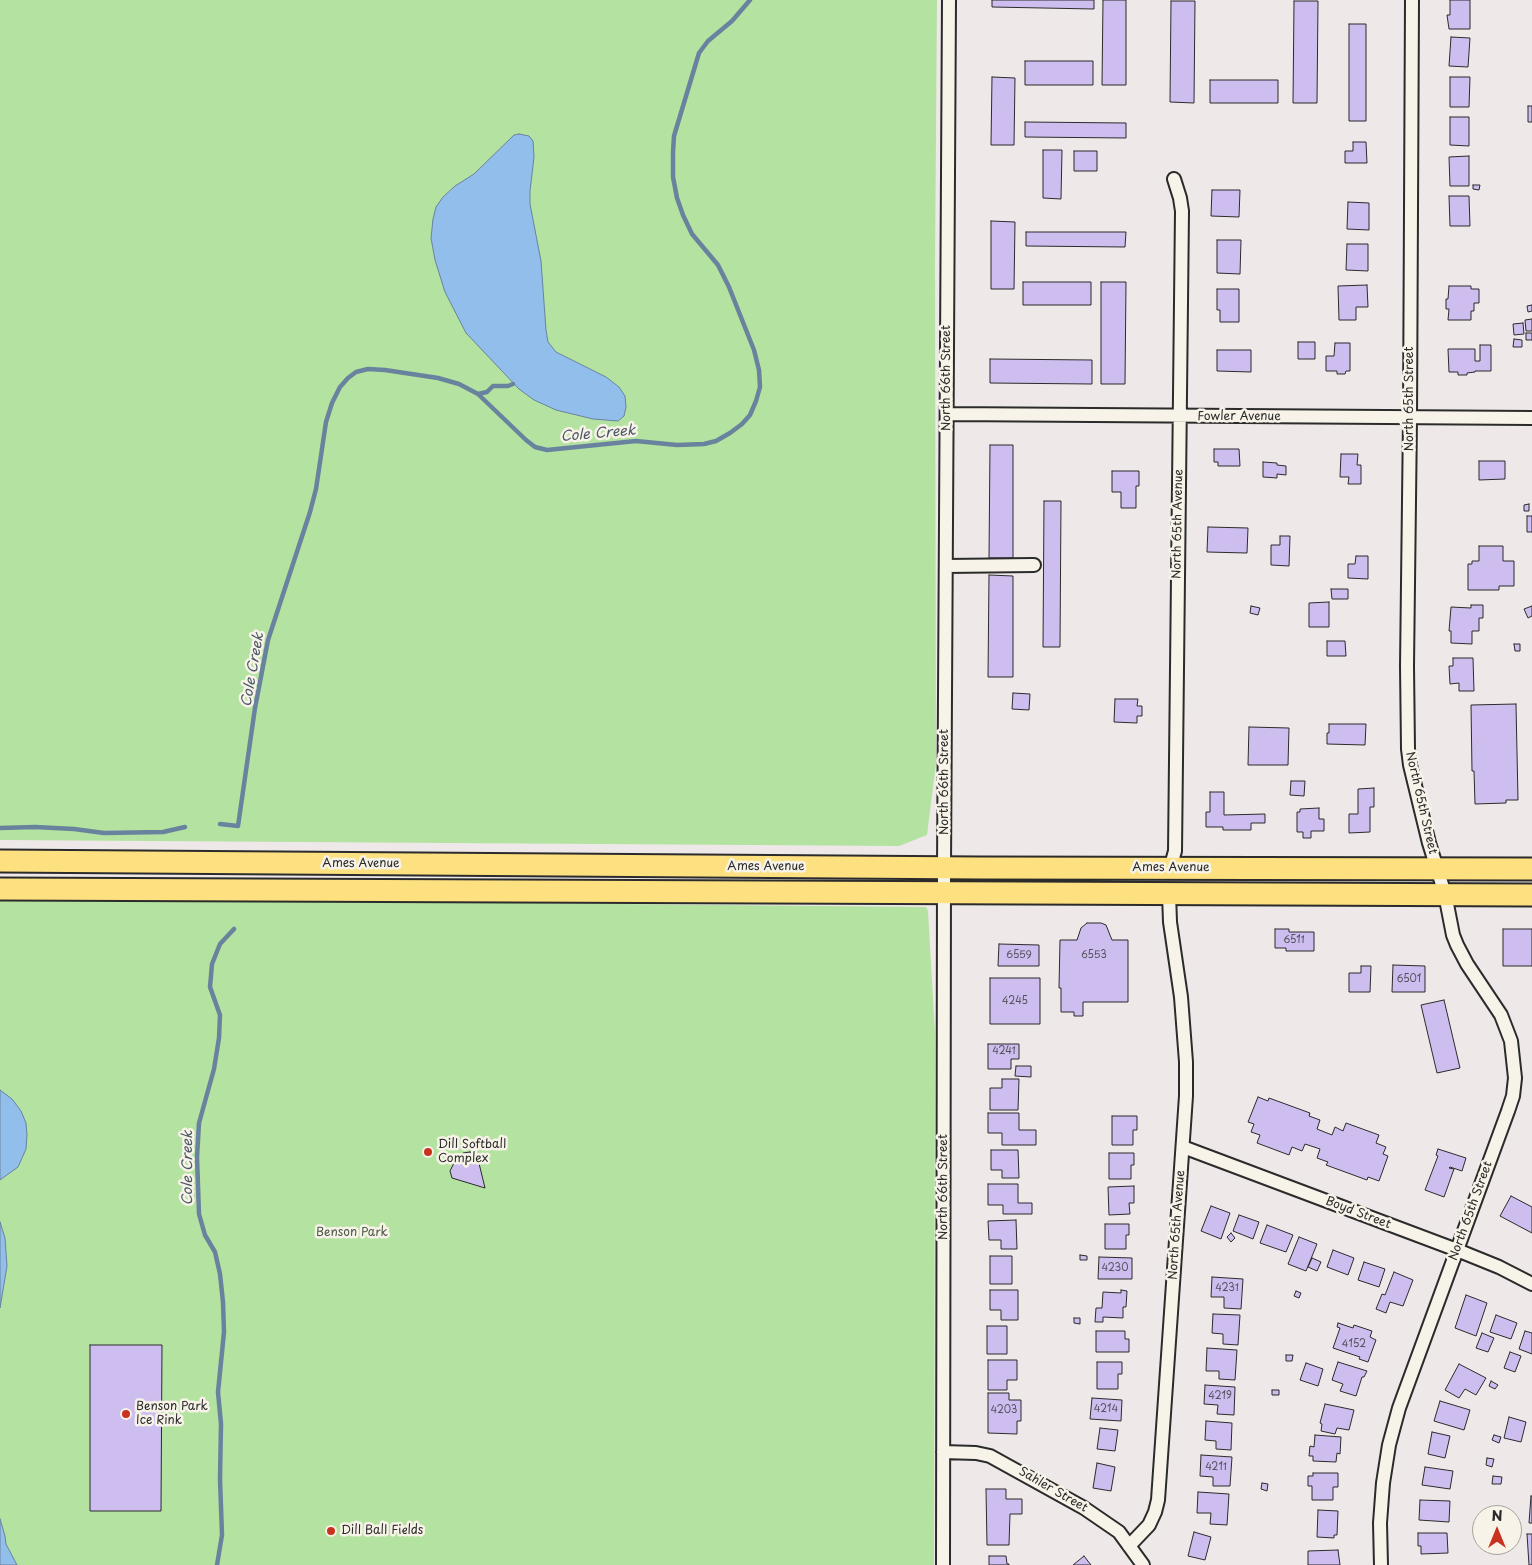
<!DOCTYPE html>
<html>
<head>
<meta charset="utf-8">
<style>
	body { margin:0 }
	#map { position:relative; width:1532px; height:1565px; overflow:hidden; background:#efe8e9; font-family:"Playpen Sans",sans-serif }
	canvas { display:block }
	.north { position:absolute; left:1472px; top:1505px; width:50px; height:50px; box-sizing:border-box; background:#f7f3e8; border:1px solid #a5a39c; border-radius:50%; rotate:0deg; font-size:14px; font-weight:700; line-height:20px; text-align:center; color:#2b2b2b }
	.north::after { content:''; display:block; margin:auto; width:18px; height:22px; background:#c8321e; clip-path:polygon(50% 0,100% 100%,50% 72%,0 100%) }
</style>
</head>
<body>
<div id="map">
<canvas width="1532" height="1565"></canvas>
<div class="north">N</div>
</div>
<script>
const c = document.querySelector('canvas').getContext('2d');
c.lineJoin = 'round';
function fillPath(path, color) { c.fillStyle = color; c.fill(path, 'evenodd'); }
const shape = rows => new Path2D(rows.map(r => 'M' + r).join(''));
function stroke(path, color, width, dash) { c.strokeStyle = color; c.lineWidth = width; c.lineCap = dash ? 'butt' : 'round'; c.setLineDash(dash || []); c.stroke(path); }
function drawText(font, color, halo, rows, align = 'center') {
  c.font = font + ' "Playpen Sans",sans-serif'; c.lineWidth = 5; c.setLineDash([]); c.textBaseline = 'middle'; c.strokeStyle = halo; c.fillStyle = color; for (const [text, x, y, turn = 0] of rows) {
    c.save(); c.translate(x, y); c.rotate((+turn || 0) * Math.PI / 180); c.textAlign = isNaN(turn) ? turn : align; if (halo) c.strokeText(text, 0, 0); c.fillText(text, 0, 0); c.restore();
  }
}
fillPath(shape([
	[0,0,937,0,935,265,936,763,927,835,899,846,0,840],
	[0,898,926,907,928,911,935,1033,934,1565,0,1565]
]), '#b4e2a1');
const water = shape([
	[519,134,529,136,533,141,534,157,530,191,530,204,541,261,546,330,548,342,556,352,606,377,619,387,625,396,626,407,624,416,618,421,593,419,556,410,534,400,519,389,466,333,445,292,435,260,431,238,433,219,436,207,443,197,455,186,474,174,514,135,519,134],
	[0,1090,12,1099,21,1111,26,1123,27,1135,26,1149,18,1167,0,1180,0,1090],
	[0,1222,5,1238,7,1266,0,1308,0,1222],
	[0,1519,5,1536,6,1544,17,1565,0,1565,0,1519]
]);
fillPath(water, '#92beeb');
stroke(water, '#69839e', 1);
stroke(shape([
	[478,394,487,392,493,386,508,386,513,384],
	[220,824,238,826,255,708,268,640,310,512,316,489,326,422,332,403,340,387,348,378,356,372,368,369,385,370,438,378,459,384,478,394,526,440,535,447,547,450,636,441,677,445,704,444,716,441,730,433,742,424,750,415,756,401,760,387,759,370,754,350,729,287,718,265,692,234,683,215,677,198,673,177,673,152,674,136,699,53,708,41,732,21,750,0],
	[0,828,35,827,74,829,104,833,163,832,185,827],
	[217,1565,222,1535,220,1479,221,1424,218,1392,224,1332,223,1302,220,1274,215,1252,205,1235,199,1214,197,1157,199,1123,214,1069,219,1038,220,1015,210,987,212,964,220,944,234,929]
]), '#69839e', 4.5);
const building = shape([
	[992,0,1094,0,1094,9,992,7,992,0],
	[1103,0,1126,0,1126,85,1102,85,1103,0],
	[1450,0,1470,0,1470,29,1449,29,1447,15,1450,15,1450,0],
	[1171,1,1195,1,1194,103,1170,102,1171,1],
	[1294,1,1318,1,1317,103,1293,103,1294,1],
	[1349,24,1366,24,1366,121,1349,121,1349,24],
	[1451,37,1470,38,1468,67,1449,66,1451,37],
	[1025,61,1093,61,1093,85,1025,85,1025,61],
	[992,77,1015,78,1014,145,991,145,992,77],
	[1450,77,1470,77,1469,107,1450,107,1450,77],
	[1210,80,1278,80,1278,103,1210,103,1210,80],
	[1528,106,1532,106,1532,122,1528,122,1528,106],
	[1450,117,1469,117,1469,146,1450,145,1450,117],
	[1025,122,1126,123,1126,138,1025,137,1025,122],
	[1353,142,1366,142,1367,163,1345,163,1345,151,1353,151,1353,142],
	[1043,150,1062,150,1061,199,1043,198,1043,150],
	[1074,151,1097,151,1097,171,1074,171,1074,151],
	[1469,156,1469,186,1450,186,1449,157,1469,156],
	[1473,185,1480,185,1479,190,1473,189,1473,185],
	[1212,190,1240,190,1239,217,1211,216,1212,190],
	[1449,196,1469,196,1470,226,1450,226,1449,196],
	[1348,202,1369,203,1369,230,1347,229,1348,202],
	[991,221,1015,222,1014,289,991,289,991,221],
	[1026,232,1126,232,1125,247,1026,246,1026,232],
	[1217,240,1241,240,1240,274,1217,273,1217,240],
	[1347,244,1368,244,1368,271,1346,270,1347,244],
	[1023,282,1091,282,1091,305,1023,305,1023,282],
	[1101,282,1126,282,1125,384,1101,384,1101,282],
	[1367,285,1368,307,1356,307,1356,320,1339,320,1338,286,1367,285],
	[1449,286,1471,286,1471,289,1479,289,1479,303,1474,303,1474,311,1471,311,1471,320,1448,320,1449,309,1446,309,1446,299,1448,299,1449,286],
	[1217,289,1239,289,1239,322,1220,322,1220,310,1217,310,1217,289],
	[1532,305,1532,311,1528,312,1527,306,1532,305],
	[1532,319,1532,331,1526,331,1525,320,1532,319],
	[1523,323,1524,334,1514,335,1513,324,1523,323],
	[1526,333,1532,333,1532,340,1526,340,1526,333],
	[1514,339,1522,340,1522,347,1513,347,1514,339],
	[1298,342,1315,342,1315,359,1298,359,1298,342],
	[1335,343,1350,343,1350,371,1346,371,1345,374,1337,374,1337,371,1326,371,1326,356,1334,356,1335,343],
	[1480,345,1491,345,1491,371,1475,371,1475,372,1467,373,1467,375,1458,375,1458,372,1449,372,1448,349,1475,349,1475,361,1480,361,1480,345],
	[1217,350,1251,350,1251,372,1217,371,1217,350],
	[990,359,1092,360,1092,384,990,383,990,359],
	[990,445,1013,445,1013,558,989,558,990,445],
	[1214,449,1239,449,1240,466,1218,466,1218,462,1214,462,1214,449],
	[1341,454,1358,454,1357,465,1361,465,1361,484,1348,484,1349,477,1340,477,1341,454],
	[1479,461,1505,461,1505,479,1479,480,1479,461],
	[1263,462,1277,463,1277,465,1286,466,1286,475,1277,474,1277,478,1263,477,1263,462],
	[1112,471,1139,471,1139,486,1136,486,1136,508,1121,508,1121,492,1112,492,1112,471],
	[1044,501,1061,501,1060,647,1043,647,1044,501],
	[1529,504,1529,511,1524,511,1524,505,1529,504],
	[1527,516,1532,516,1532,532,1527,532,1527,516],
	[1208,527,1248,528,1247,553,1207,552,1208,527],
	[1280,536,1290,536,1289,566,1271,565,1271,545,1280,545,1280,536],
	[1479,546,1503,546,1503,561,1514,561,1514,586,1499,586,1499,590,1468,590,1468,564,1472,564,1472,561,1479,561,1479,546],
	[1356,556,1368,556,1368,579,1348,578,1348,564,1355,564,1356,556],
	[989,575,1013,576,1013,677,988,677,989,575],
	[1331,589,1348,589,1348,599,1332,599,1331,589],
	[1329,602,1329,627,1309,627,1309,603,1329,602],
	[1471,605,1483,605,1483,618,1479,618,1479,631,1472,631,1472,644,1451,643,1451,631,1449,631,1451,607,1471,608,1471,605],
	[1251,606,1260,608,1258,615,1250,613,1251,606],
	[1532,606,1532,616,1528,618,1524,609,1532,606],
	[1327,641,1345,641,1346,656,1327,656,1327,641],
	[1514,644,1520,644,1520,651,1515,651,1514,644],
	[1453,658,1473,658,1474,691,1459,691,1459,683,1450,684,1449,666,1453,666,1453,658],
	[1013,693,1030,694,1029,710,1012,709,1013,693],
	[1115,699,1138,699,1137,706,1142,706,1142,716,1137,716,1137,723,1114,722,1115,699],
	[1516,704,1518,800,1506,800,1506,803,1475,804,1474,771,1472,771,1471,705,1516,704],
	[1329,724,1366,724,1365,745,1327,744,1327,733,1329,733,1329,724],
	[1249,727,1289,728,1288,765,1248,765,1249,727],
	[1291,781,1305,781,1304,796,1290,795,1291,781],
	[1374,788,1374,807,1370,807,1370,832,1349,833,1349,814,1358,814,1358,789,1374,788],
	[1210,792,1224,792,1224,815,1265,814,1265,823,1251,823,1251,830,1223,830,1223,827,1206,827,1206,812,1210,812,1210,792],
	[1319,808,1319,819,1324,819,1324,831,1311,831,1311,838,1303,838,1303,832,1297,832,1297,812,1300,812,1300,809,1319,808],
	[1087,923,1101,923,1106,925,1112,940,1128,940,1128,1002,1083,1002,1083,1016,1074,1016,1074,1012,1061,1012,1061,988,1059,988,1060,940,1077,940,1081,928,1087,923],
	[1275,929,1289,929,1289,932,1314,932,1314,951,1286,951,1286,948,1275,948,1275,929],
	[1503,929,1532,929,1532,966,1503,966,1503,929],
	[999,944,1039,945,1039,966,998,966,999,944],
	[1393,965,1425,966,1425,992,1392,992,1393,965],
	[1361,966,1371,966,1370,992,1349,992,1349,973,1361,973,1361,966],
	[990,978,1040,978,1040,1024,990,1024,990,978],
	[1444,1000,1460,1068,1437,1073,1421,1005,1444,1000],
	[988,1044,1019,1044,1019,1059,1011,1059,1011,1069,988,1069,988,1044],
	[1016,1066,1031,1066,1031,1077,1015,1076,1016,1066],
	[1002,1079,1019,1079,1018,1110,990,1110,990,1088,1002,1088,1002,1079],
	[1258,1097,1268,1101,1269,1098,1310,1113,1309,1116,1320,1120,1317,1129,1332,1135,1335,1127,1343,1131,1346,1123,1379,1135,1376,1143,1386,1147,1383,1154,1388,1156,1379,1181,1368,1177,1367,1180,1326,1165,1328,1162,1317,1158,1320,1149,1305,1144,1302,1151,1292,1147,1289,1155,1257,1143,1260,1135,1251,1132,1254,1124,1248,1122,1258,1097],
	[988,1113,1019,1113,1019,1130,1036,1130,1036,1145,1002,1145,1002,1133,988,1133,988,1113],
	[1112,1116,1137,1116,1137,1130,1133,1130,1133,1145,1112,1145,1112,1116],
	[1438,1149,1466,1158,1462,1171,1450,1167,1449,1168,1454,1169,1444,1197,1425,1190,1438,1156,1436,1155,1438,1149],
	[991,1150,1018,1150,1019,1178,1002,1178,1002,1170,991,1170,991,1150],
	[470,1152,477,1155,485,1188,452,1178,450,1171,456,1159,463,1153,470,1152],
	[1109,1153,1134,1153,1134,1165,1131,1165,1131,1179,1109,1179,1109,1153],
	[988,1184,1018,1184,1018,1203,1032,1203,1032,1214,1003,1214,1003,1205,988,1205,988,1184],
	[1134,1186,1134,1203,1129,1203,1130,1214,1109,1215,1108,1187,1134,1186],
	[1511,1196,1532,1207,1532,1233,1500,1216,1511,1196],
	[1211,1206,1230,1213,1221,1239,1201,1231,1211,1206],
	[1239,1215,1259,1222,1253,1239,1233,1231,1239,1215],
	[1016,1220,1017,1249,1001,1249,1001,1240,989,1240,988,1221,1016,1220],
	[1105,1224,1129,1224,1129,1235,1126,1235,1126,1249,1105,1249,1105,1224],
	[1267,1225,1293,1235,1286,1252,1260,1243,1267,1225],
	[1231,1233,1235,1238,1231,1242,1227,1237,1231,1233],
	[1299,1237,1317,1244,1306,1271,1288,1264,1299,1237],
	[1333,1250,1354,1258,1348,1275,1327,1267,1333,1250],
	[1080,1255,1087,1256,1087,1260,1080,1260,1080,1255],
	[990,1256,1012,1256,1012,1284,990,1284,990,1256],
	[1099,1257,1132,1258,1132,1279,1098,1279,1099,1257],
	[1312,1258,1321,1262,1317,1271,1308,1267,1312,1258],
	[1364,1262,1385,1269,1379,1287,1358,1280,1364,1262],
	[1394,1272,1413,1280,1403,1306,1390,1302,1386,1313,1376,1309,1382,1294,1385,1295,1394,1272],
	[1212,1277,1243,1279,1241,1309,1224,1308,1224,1297,1211,1297,1212,1277],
	[990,1290,1018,1290,1018,1320,1001,1320,1001,1310,990,1310,990,1290],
	[1121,1290,1127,1291,1126,1307,1123,1307,1123,1318,1103,1317,1103,1322,1095,1322,1096,1308,1102,1308,1103,1292,1121,1293,1121,1290],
	[1296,1291,1301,1293,1299,1298,1294,1296,1296,1291],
	[1466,1295,1487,1303,1476,1336,1455,1328,1466,1295],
	[1213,1314,1240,1315,1238,1345,1223,1344,1223,1334,1212,1333,1213,1314],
	[1496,1315,1517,1323,1511,1339,1490,1332,1496,1315],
	[1074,1318,1080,1318,1080,1324,1074,1323,1074,1318],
	[1338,1323,1353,1328,1354,1325,1372,1331,1370,1337,1376,1340,1368,1362,1359,1359,1360,1357,1333,1348,1340,1328,1337,1327,1338,1323],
	[987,1326,1007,1326,1007,1354,987,1354,987,1326],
	[1096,1331,1125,1331,1125,1339,1129,1339,1129,1352,1096,1352,1096,1331],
	[1525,1331,1532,1333,1532,1354,1519,1349,1525,1331],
	[1482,1333,1494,1338,1488,1352,1476,1348,1482,1333],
	[90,1345,162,1345,161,1511,90,1511,90,1345],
	[1207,1348,1237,1350,1235,1380,1219,1379,1219,1371,1206,1371,1207,1348],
	[1510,1352,1521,1356,1515,1372,1504,1368,1510,1352],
	[1286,1355,1293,1355,1292,1361,1286,1361,1286,1355],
	[988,1360,1017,1360,1017,1380,1007,1380,1007,1390,988,1390,988,1360],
	[1097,1362,1122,1362,1122,1374,1118,1374,1118,1389,1097,1389,1097,1362],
	[1338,1362,1367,1371,1364,1377,1362,1377,1356,1396,1340,1391,1343,1384,1332,1380,1338,1362],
	[1306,1363,1323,1369,1318,1386,1300,1380,1306,1363],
	[1459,1364,1486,1378,1476,1395,1465,1389,1459,1398,1445,1390,1459,1364],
	[1491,1381,1498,1385,1495,1389,1489,1386,1491,1381],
	[1205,1385,1235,1387,1234,1415,1217,1414,1218,1405,1204,1404,1205,1385],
	[1272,1390,1279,1390,1279,1395,1272,1395,1272,1390],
	[988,1393,1009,1393,1009,1400,1021,1400,1021,1421,1017,1421,1017,1434,988,1433,988,1393],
	[1092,1398,1122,1400,1121,1421,1090,1419,1092,1398],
	[1440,1401,1470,1410,1464,1430,1434,1421,1440,1401],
	[1325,1404,1354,1410,1349,1430,1337,1428,1335,1434,1321,1431,1322,1424,1320,1423,1325,1404],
	[1509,1417,1526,1422,1521,1442,1504,1438,1509,1417],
	[1206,1421,1232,1423,1231,1450,1216,1449,1216,1441,1205,1440,1206,1421],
	[1100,1428,1118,1430,1115,1451,1097,1449,1100,1428],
	[1432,1432,1450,1436,1445,1458,1428,1454,1432,1432],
	[1315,1435,1341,1437,1340,1454,1337,1453,1336,1462,1313,1461,1313,1456,1309,1456,1310,1446,1314,1447,1315,1435],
	[1494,1435,1501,1437,1499,1443,1492,1440,1494,1435],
	[1201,1455,1232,1457,1230,1486,1213,1486,1213,1477,1200,1476,1201,1455],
	[1487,1458,1494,1459,1492,1467,1486,1465,1487,1458],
	[1097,1463,1115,1467,1111,1491,1093,1488,1097,1463],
	[1425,1467,1453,1471,1450,1489,1422,1485,1425,1467],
	[1313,1473,1338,1473,1338,1487,1333,1487,1333,1500,1312,1500,1312,1486,1308,1486,1308,1476,1313,1476,1313,1473],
	[1493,1476,1502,1477,1501,1484,1492,1484,1493,1476],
	[1262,1483,1268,1484,1267,1491,1261,1489,1262,1483],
	[986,1489,1006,1489,1006,1499,1022,1499,1022,1514,1010,1514,1009,1545,987,1545,986,1489],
	[1198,1492,1229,1494,1227,1525,1210,1524,1211,1513,1197,1513,1198,1492],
	[1531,1496,1532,1496,1532,1523,1529,1523,1531,1496],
	[1420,1500,1450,1501,1449,1522,1419,1520,1420,1500],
	[1318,1510,1338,1511,1337,1535,1334,1535,1334,1538,1317,1537,1318,1510],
	[1194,1532,1211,1537,1205,1560,1188,1556,1194,1532],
	[1418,1533,1447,1533,1448,1553,1421,1554,1421,1546,1418,1546,1418,1533],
	[1527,1534,1532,1534,1532,1565,1529,1565,1527,1534],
	[1338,1550,1340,1565,1308,1565,1308,1551,1338,1550],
	[989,1556,1006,1556,1007,1564,1009,1564,1009,1565,989,1565,989,1556],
	[1084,1556,1091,1565,1073,1565,1084,1556]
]);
fillPath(building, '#cdbeef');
stroke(building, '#2b2b2b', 1);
const street = shape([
	[947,414,1532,418],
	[946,566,1034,565],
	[1170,869,1175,851,1182,211,1180,198,1174,179],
	[1183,1147,1457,1250,1499,1267,1532,1284],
	[943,1452,976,1453,990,1456,1084,1508,1119,1532,1143,1565],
	[1129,1546,1149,1525,1155,1512,1158,1500,1186,1096,1186,1062,1181,997,1170,922,1169,894],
	[943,1565,944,868,949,0],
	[1381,1565,1380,1523,1383,1483,1389,1445,1399,1408,1508,1111,1513,1096,1515,1078,1511,1041,1501,1015,1467,964,1457,945,1453,935,1445,894,1429,843,1410,765,1408,749,1407,666,1410,418,1412,0]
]);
const primary = shape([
	[0,861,981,868,1532,869],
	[0,889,1532,895]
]);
stroke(street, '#2b2b2b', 16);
stroke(primary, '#2b2b2b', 25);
stroke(street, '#f7f3e8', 12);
stroke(primary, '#fde080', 21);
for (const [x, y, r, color] of [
	[428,1152,5,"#c8321e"],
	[126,1414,5,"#c8321e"],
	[331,1531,5,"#c8321e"]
]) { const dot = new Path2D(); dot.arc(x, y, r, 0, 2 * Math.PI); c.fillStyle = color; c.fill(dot); stroke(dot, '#f7f3e8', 2); }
drawText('10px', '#54505c', null, [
	["6511",1294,940],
	["6559",1019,955],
	["6553",1094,955],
	["6501",1409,979],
	["4245",1015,1001],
	["4241",1004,1051],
	["4230",1115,1268],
	["4231",1227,1288],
	["4152",1354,1344],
	["4219",1220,1396],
	["4214",1106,1409],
	["4203",1004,1410],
	["4211",1216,1467]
]);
drawText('12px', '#2b2b2b', '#f7f3e8', [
	["North 66th Street",947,378,-90],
	["North 65th Street",1410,399,-90],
	["Fowler Avenue",1239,417],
	["North 65th Avenue",1178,524,-89],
	["North 66th Street",945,782,-90],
	["North 65th Street",1421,803,77],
	["Ames Avenue",361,864],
	["Ames Avenue",766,867],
	["Ames Avenue",1171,868],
	["North 66th Street",944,1187,-90],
	["North 65th Street",1471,1211,-70],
	["Boyd Street",1358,1213,21],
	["North 65th Avenue",1177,1225,-86],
	["Sahler Street",1053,1490,30]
]);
drawText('12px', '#2b2b2b', '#f7f3e8', [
	["Dill Softball",438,1145],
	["Complex",438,1159],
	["Benson Park",136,1407],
	["Ice Rink",136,1421],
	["Dill Ball Fields",341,1531]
], 'left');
drawText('12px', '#4d5948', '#f7f3e8', [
	["Benson Park",352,1233]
]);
drawText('italic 14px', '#4a5765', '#f7f3e8', [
	["Cole Creek",598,434,-5],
	["Cole Creek",253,670,-80],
	["Cole Creek",188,1168,-90]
]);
</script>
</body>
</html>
